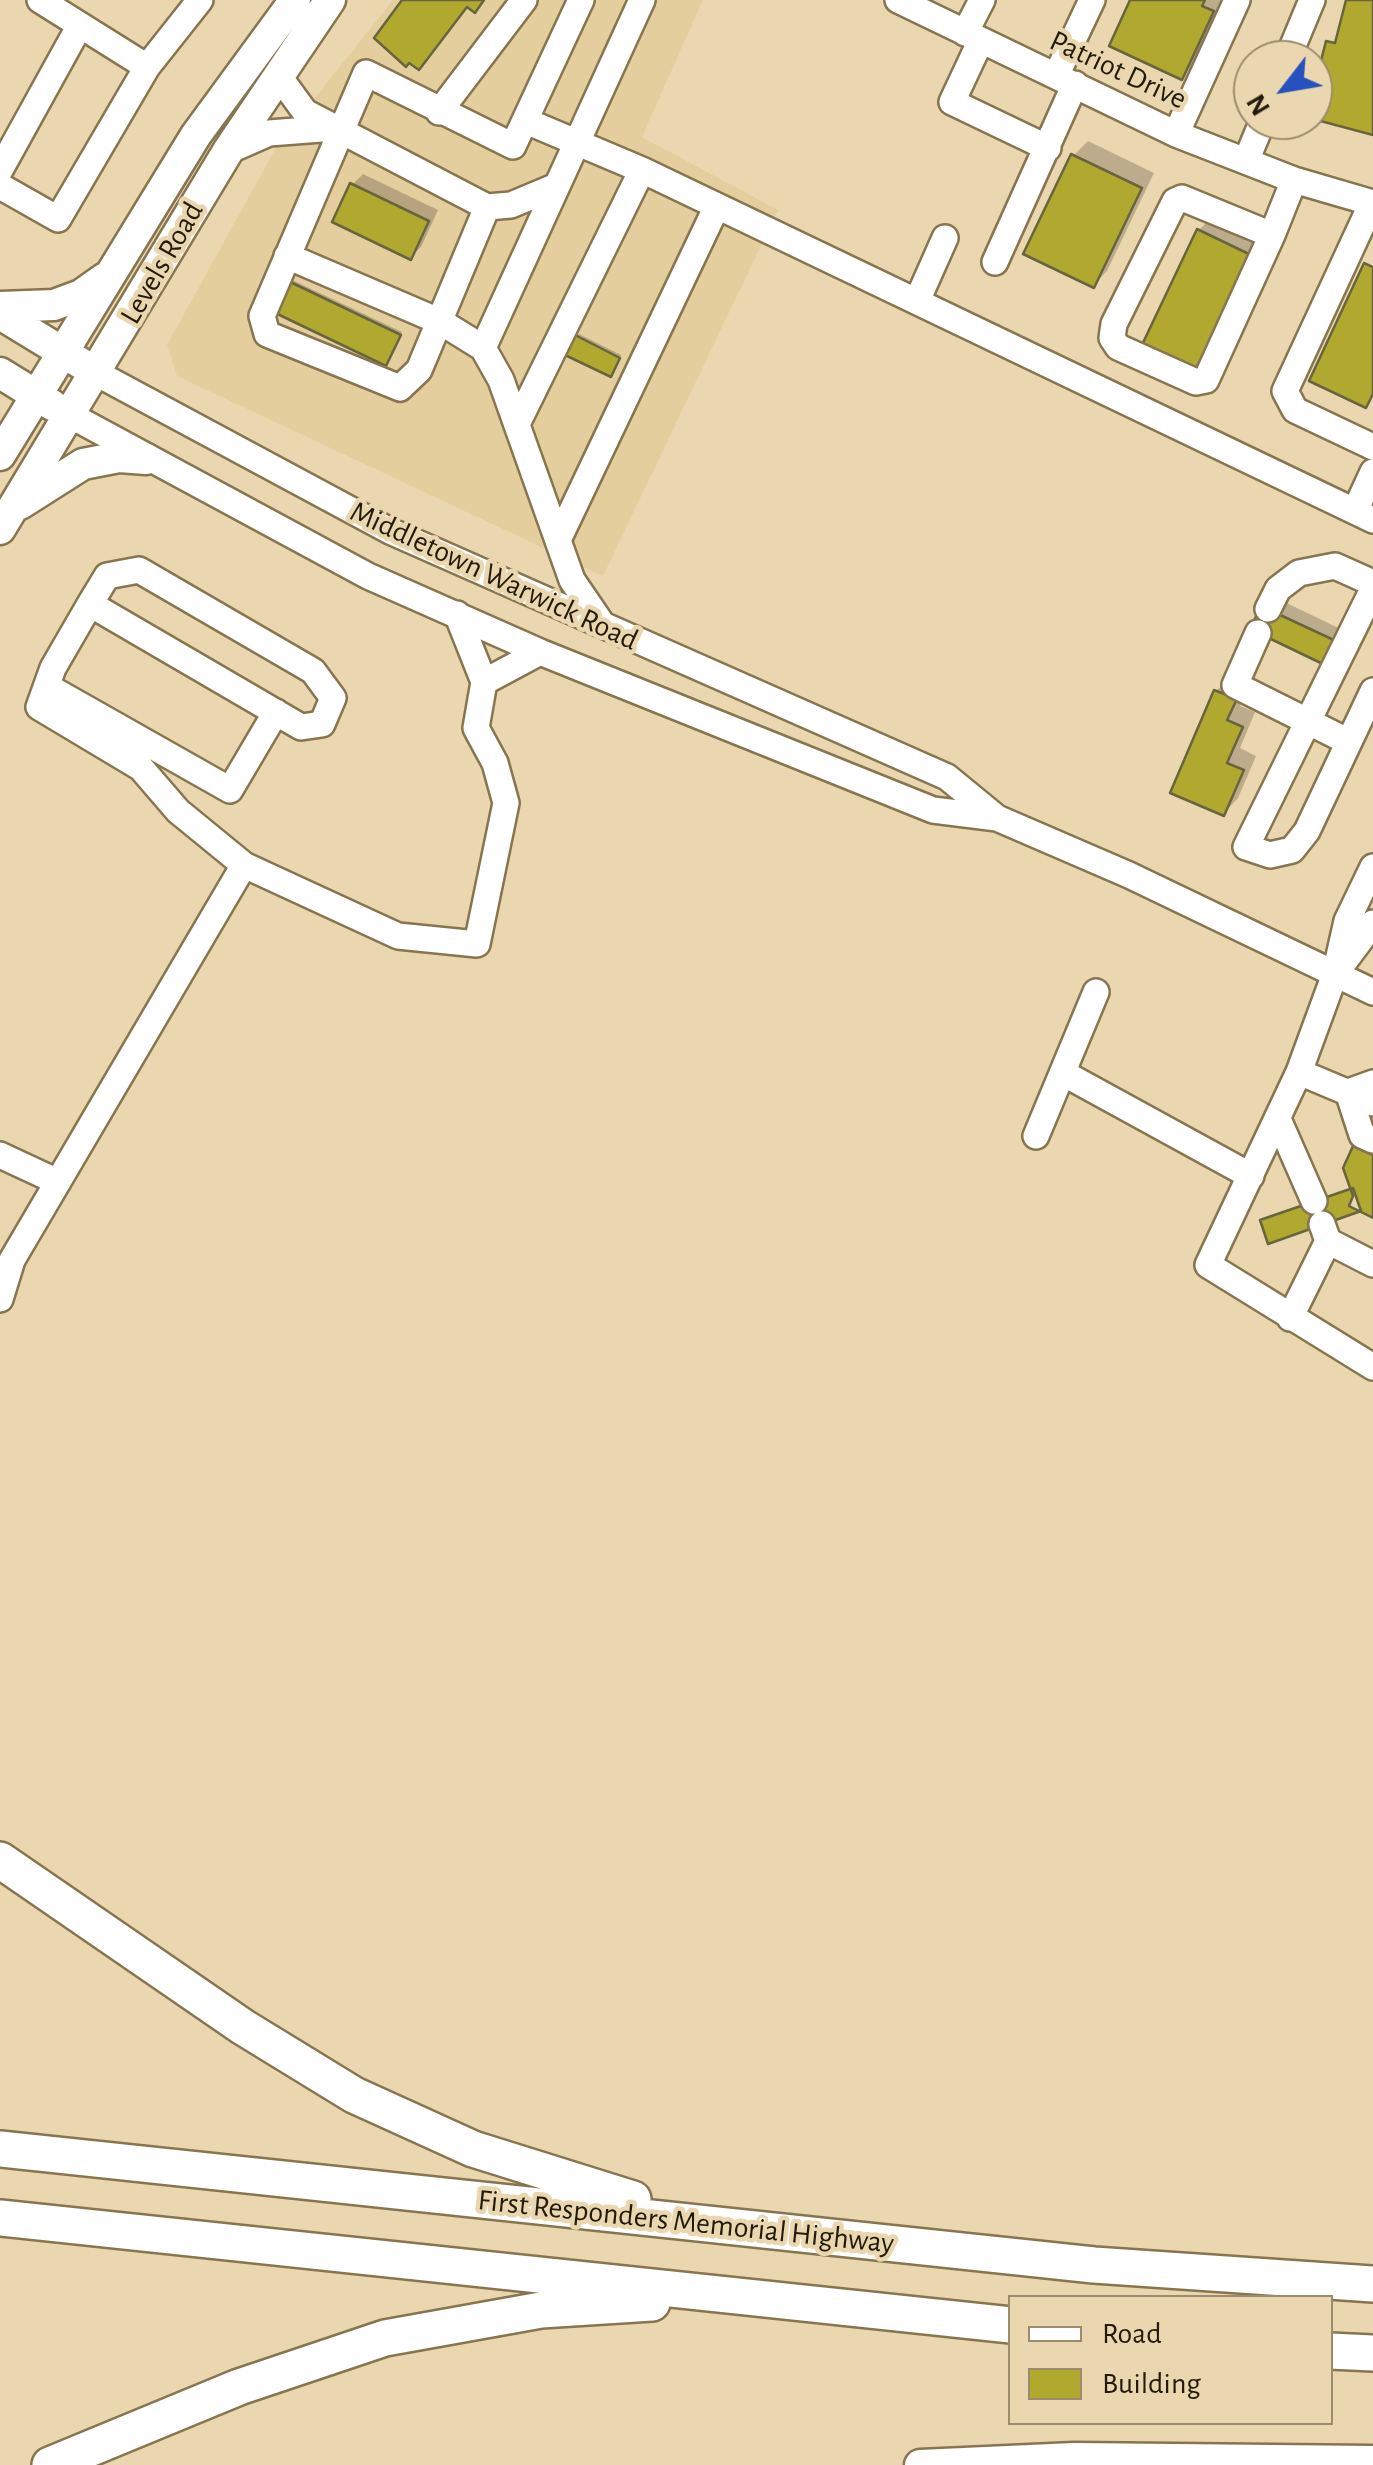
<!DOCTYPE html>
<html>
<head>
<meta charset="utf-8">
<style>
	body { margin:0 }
	#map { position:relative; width:1373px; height:2465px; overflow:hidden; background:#ebd7af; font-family:"Alegreya Sans",sans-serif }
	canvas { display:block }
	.legend { position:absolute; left:1008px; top:2295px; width:325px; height:130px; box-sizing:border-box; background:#ebd7af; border:2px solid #9b8c6d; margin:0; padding:12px 18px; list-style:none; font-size:30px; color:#221b0b }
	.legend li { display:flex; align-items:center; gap:20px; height:50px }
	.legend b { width:50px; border:2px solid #9b8c6d }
	.north { position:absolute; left:1233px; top:40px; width:100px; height:100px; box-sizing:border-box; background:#ebd7af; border:2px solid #9b8c6d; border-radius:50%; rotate:239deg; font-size:28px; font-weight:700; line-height:40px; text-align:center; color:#221b0b }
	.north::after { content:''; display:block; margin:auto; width:35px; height:45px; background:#2751bf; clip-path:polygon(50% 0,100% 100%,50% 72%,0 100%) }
</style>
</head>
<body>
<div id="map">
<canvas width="1373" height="2465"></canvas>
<ul class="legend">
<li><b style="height:12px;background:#fff"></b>Road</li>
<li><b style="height:28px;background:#b1a82f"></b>Building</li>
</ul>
<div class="north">N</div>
</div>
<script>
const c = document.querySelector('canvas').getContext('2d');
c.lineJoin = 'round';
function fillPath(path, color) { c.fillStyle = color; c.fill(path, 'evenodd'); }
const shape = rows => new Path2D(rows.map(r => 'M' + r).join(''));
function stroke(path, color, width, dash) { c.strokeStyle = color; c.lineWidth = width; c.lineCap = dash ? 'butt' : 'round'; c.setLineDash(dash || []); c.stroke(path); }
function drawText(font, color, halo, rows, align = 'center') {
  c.font = font + ' "Alegreya Sans",sans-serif'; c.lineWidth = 9; c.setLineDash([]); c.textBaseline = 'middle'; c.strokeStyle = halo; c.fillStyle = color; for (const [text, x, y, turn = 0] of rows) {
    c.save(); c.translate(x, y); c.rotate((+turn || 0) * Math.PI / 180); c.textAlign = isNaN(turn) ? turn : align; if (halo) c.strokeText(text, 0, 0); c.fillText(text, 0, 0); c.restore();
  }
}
fillPath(shape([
	[393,0,703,0,642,137,778,210,603,576,177,376,167,345,278,144]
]), '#e5ce9e');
fillPath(shape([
	[1133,0,1225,0,1196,62,1181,77],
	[1088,141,1154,173,1107,271,1093,285,1073,156],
	[363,174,438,210,421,247,410,257,352,185],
	[1213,216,1264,240,1208,358,1194,372,1199,230],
	[288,278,402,332,388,361,286,280],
	[579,334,621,355,613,372,577,336],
	[1274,597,1347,632,1337,652,1254,628],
	[1231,677,1249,685,1240,706,1255,712,1240,748,1256,756,1238,798,1224,813,1216,691]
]), '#0003');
const building = shape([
	[402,0,484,0,475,13,467,7,419,70,409,63,406,67,374,38,402,0],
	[1130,0,1205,0,1202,6,1214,11,1182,80,1109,46,1130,0],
	[1346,0,1373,0,1373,135,1313,119,1313,92,1326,41,1335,43,1346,0],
	[1071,154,1142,188,1094,288,1023,254,1071,154],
	[350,183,429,221,411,260,332,222,350,183],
	[1197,229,1251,255,1194,375,1140,349,1197,229],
	[1364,263,1373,267,1373,394,1366,408,1309,381,1364,263],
	[284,279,401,335,386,366,269,310,284,279],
	[575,335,620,358,611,377,565,355,575,335],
	[1261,606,1338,642,1327,666,1250,629,1261,606],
	[1214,690,1237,699,1227,720,1243,727,1227,763,1244,770,1224,816,1170,793,1214,690],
	[1353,1146,1373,1155,1373,1218,1349,1206,1353,1196,1343,1168,1353,1146],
	[1353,1188,1361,1211,1268,1244,1260,1220,1353,1188]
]);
fillPath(building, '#b1a82f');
stroke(building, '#68653e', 2.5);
const minor = shape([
	[40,0,147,67,200,0],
	[898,0,1176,134,1294,180,1373,203],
	[965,33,982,0],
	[981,40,952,102,1048,148],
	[1287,60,1312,0],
	[278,75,305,112,487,207,511,205,554,187],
	[1056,76,1092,0],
	[439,112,524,0],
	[526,121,642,170,1373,520],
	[1176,134,1237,0],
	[228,151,269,133,334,128],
	[1246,161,1263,120],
	[0,170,80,25],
	[0,186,58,219,147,67],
	[1372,203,1285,391,1295,410,1373,447],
	[487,207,419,370,400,388,267,334,262,316,366,73,513,146,581,0],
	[1272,235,1182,198,1175,201,1114,324,1112,338,1118,347,1196,382,1206,380,1272,235,1294,180],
	[287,256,441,322,483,348,501,380,572,580,602,624],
	[995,262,1075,84],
	[917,301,945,238],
	[483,348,642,0],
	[98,374,390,531,947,777,997,818],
	[68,414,368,576,540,652,933,810,997,818,1129,875,1373,992],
	[517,424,642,170],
	[1355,511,1373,472],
	[558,540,717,206],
	[1373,589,1246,847,1270,855,1292,850,1307,831,1373,691],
	[90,604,301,727,322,724,333,698,313,671,139,570,107,576,90,604,53,668,39,707,141,768,178,811,244,865],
	[1268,609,1278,589,1299,573,1335,566,1373,583],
	[457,614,484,682,540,652],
	[1258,633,1235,685,1349,742],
	[48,687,230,790,276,712],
	[1373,867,1347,921,1335,974,1299,1072,1208,1265,1373,1367],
	[1338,970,1373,923],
	[1299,1072,1373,1103],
	[1063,1073,1251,1176],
	[1373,1083,1348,1092,1362,1135,1373,1140],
	[1278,1119,1314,1201],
	[1036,1136,1096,992],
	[0,1155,58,1182],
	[1322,1224,1328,1241,1373,1264],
	[0,1299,12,1260,244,865,398,936,477,944,506,803,495,763,476,728,484,682],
	[1290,1318,1328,1241]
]);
const major = shape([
	[0,307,54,305,81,295,105,278],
	[0,314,82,364],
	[0,373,52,405],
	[0,455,196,135,295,0],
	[20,504,83,464,119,457,146,459],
	[0,529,228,151,330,0],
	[920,2465,1074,2458,1373,2461]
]);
const highway = shape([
	[0,1860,243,2027,354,2095,473,2149,633,2199],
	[0,2149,1094,2265,1373,2284],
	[0,2218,1011,2325],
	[1330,2351,1373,2353],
	[50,2465,239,2387,385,2338,541,2310,652,2303]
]);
stroke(minor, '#877550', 30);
stroke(major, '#877550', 35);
stroke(highway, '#877550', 40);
stroke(minor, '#fff', 25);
stroke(major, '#fff', 30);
stroke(highway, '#fff', 35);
drawText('30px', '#221b0b', '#ebd7af', [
	["Patriot Drive",1118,70,25],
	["Levels Road",162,263,-60],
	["Middletown Warwick Road",494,576,25],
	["First Responders Memorial Highway",686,2222,6]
]);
</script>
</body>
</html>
